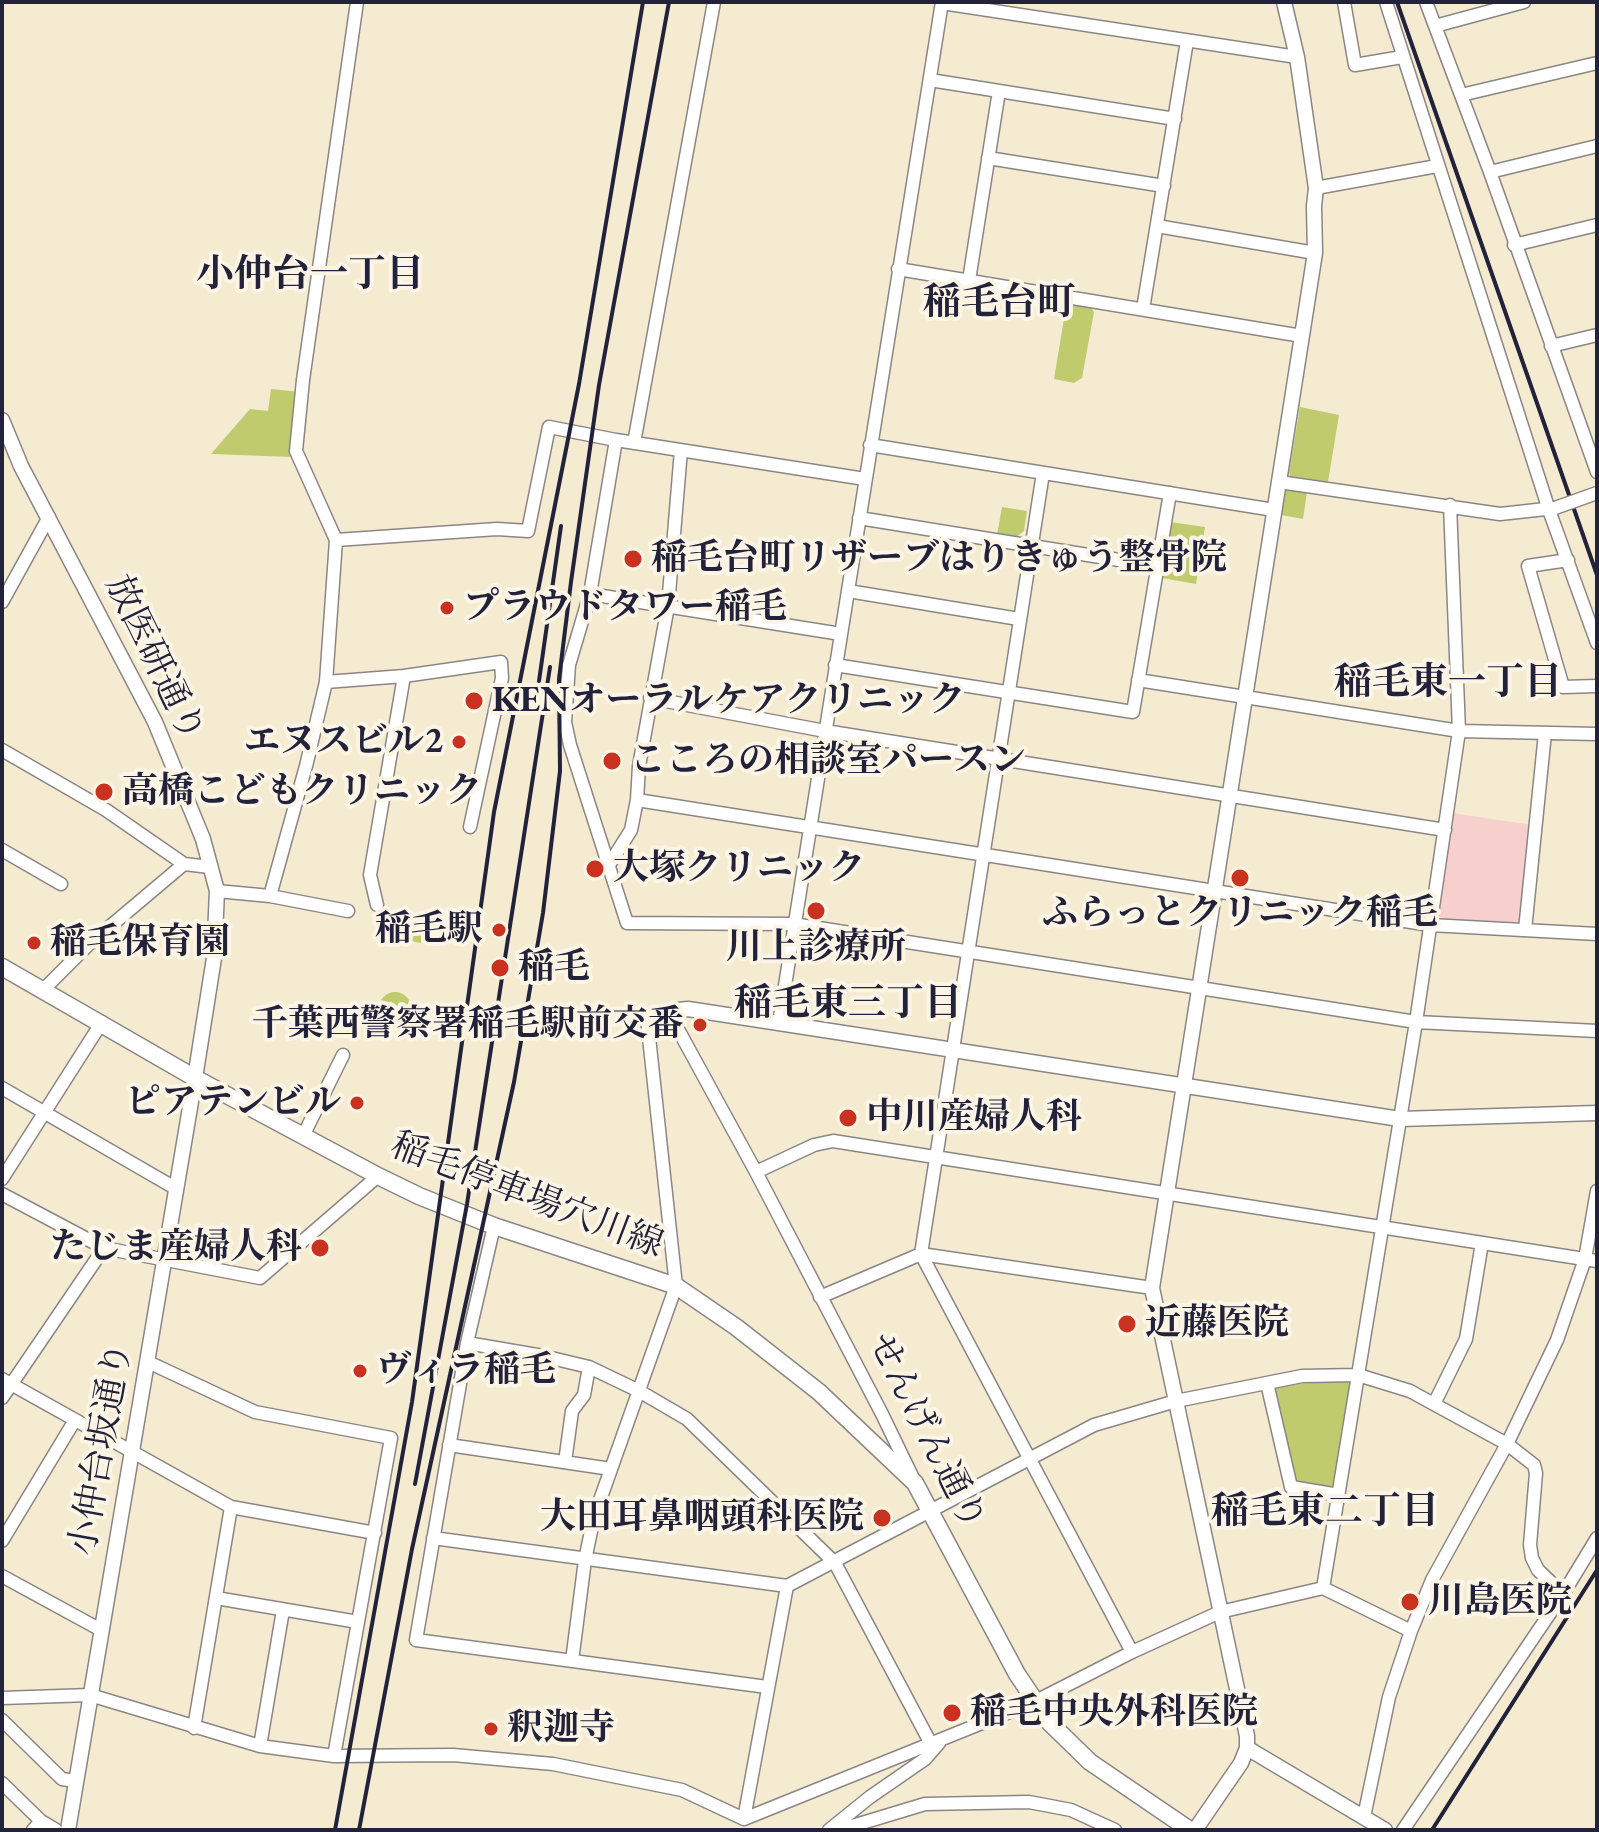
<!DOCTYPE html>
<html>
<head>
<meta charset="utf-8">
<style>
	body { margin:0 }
	#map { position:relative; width:1599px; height:1832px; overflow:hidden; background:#f4ebd1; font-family:"EB Garamond",serif }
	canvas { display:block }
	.frame { position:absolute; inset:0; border:4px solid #22223b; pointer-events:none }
</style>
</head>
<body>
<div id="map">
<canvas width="1599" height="1832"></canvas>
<div class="frame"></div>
</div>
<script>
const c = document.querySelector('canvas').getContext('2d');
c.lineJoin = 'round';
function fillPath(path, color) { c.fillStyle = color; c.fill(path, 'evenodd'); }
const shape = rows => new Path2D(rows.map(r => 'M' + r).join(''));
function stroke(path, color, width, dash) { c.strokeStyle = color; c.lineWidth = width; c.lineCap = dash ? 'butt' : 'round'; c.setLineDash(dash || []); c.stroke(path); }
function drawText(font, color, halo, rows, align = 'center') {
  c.font = font + ' "EB Garamond","Noto Serif JP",serif'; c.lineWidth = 8; c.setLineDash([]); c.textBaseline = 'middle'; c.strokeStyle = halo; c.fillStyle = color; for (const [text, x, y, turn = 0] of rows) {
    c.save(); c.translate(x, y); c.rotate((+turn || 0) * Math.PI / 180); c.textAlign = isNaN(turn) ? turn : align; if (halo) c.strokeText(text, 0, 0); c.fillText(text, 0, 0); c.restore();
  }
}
fillPath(shape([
	[1452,813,1532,825,1524,916,1517,923,1444,920,1437,914]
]), '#f7d0ce');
fillPath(shape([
	[1067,301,1089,305,1094,312,1082,378,1074,383,1054,379],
	[271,389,299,392,293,457,211,454,250,409,268,411],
	[1300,407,1339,415,1328,482,1290,476,1289,472],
	[1288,489,1307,492,1303,519,1281,515,1284,492],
	[1002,507,1027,511,1024,531,1015,538,997,535],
	[1170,522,1205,527,1196,584,1162,578],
	[390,912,411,918,421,933,421,943,391,937,386,923,372,915],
	'379 1008a16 16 0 1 1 32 0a16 16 0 1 1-32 0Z',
	[1343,1380,1352,1385,1337,1482,1332,1487,1298,1483,1295,1481,1273,1392,1278,1386]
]), '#bfcb6d');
const minor = shape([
	[1344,2,1355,65,1402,57],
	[1386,2,1549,510,1597,643],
	[1426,2,1490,172,1597,472],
	[942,3,1297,57],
	[1435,26,1524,2],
	[930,80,1175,119],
	[1461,95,1597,63],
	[988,158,1164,186],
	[1490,172,1597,146],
	[1316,188,1437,166],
	[1157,226,1315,253],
	[1514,245,1597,225],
	[898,269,1302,336],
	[969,280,999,91],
	[1143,309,1187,41],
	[1551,346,1597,335],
	[616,440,590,594,569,665,565,722,570,745,627,923,793,924,1416,1022,1597,1031],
	[634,443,714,2],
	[870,445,1274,510],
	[1043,473,921,1254,1132,1652],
	[1279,482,1500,514,1555,508],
	[859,518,1156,566],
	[336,540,296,451,303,380,357,2],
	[1568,560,1528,566,1563,687,1597,686],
	[848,591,1019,619],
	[590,594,841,634],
	[2,602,49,517],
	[835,665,1133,712,1170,493],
	[404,676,501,662,502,678,470,827],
	[1138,680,1459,731,1597,734],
	[326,682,404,676,370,875,377,905],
	[650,698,825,731,1445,830],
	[2,750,106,810,184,864,210,867],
	[637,800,1430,925,1597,934],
	[2,850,61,884],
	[609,865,631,830,637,800,639,766,668,606,681,450],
	[217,891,270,896,348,911],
	[270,896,306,766,326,682,336,540,497,529,528,531,549,427,616,440,865,479],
	[1525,930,1545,733],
	[43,990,88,945,184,864],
	[668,1011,756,1172,882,1414,912,1476],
	[779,1023,942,2],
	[2,1088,175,1188],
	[303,1136,343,1055],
	[756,1172,814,1145,833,1141,1597,1261],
	[2,1179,102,1022],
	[2,1194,104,1248,260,1278,378,1176],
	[494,1226,467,1343,416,1640,767,1687],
	[820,1297,921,1254,1152,1288],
	[467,1343,543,1356,589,1367,639,1391,687,1419,835,1563,931,1744],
	[148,1362,255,1412,391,1438,334,1756],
	[2,1379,231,1507,375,1533],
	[1267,1383,1291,1487,1339,1495],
	[2,1398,104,1248],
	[1434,1404,1466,1339,1482,1243],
	[449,1445,611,1469],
	[565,1462,572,1411,584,1395,589,1367],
	[433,1538,787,1586,1094,1425,1176,1401,1302,1376,1358,1375,1410,1391,1507,1444,1534,1465,1536,1473,1530,1545,1532,1558,1538,1570,1563,1594],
	[2,1541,75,1420],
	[2,1576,101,1630],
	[1323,1588,1416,1022,1459,731,1450,505],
	[216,1598,358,1622],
	[572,1661,585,1560,594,1517,676,1286,647,1019],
	[2,1698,90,1695,260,1746,334,1756,453,1755,553,1764,682,1790,744,1819,1034,1702,1132,1652,1220,1612,1323,1588,1411,1631],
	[2,1720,62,1779,75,1781],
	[194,1728,231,1507],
	[260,1746,283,1610],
	[2,1783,41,1821],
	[1364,1817,1389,1697,1411,1631,1432,1580,1507,1444,1557,1340,1585,1259,1597,1191],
	[744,1819,787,1586],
	[33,1830,41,1821,56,1830],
	[829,1830,870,1797,925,1759,939,1743],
	[839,1830,925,1804,1029,1802,1071,1810,1115,1830],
	[1403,1830,1563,1594,1597,1538]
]);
const tertiary = shape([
	[2,420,21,466,155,722,203,839,217,891,214,958,195,1078,68,1830],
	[668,1011,688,1009,1400,1119,1597,1113],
	[1247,1748,1385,1830],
	[1195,1830,1241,1763,1247,1748,1247,1736,1152,1288,1315,253,1314,206,1316,188,1297,57,1284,2]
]);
const secondary = shape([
	[2,967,195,1078,378,1176,419,1196,494,1226,676,1286,736,1327,819,1392,915,1483,1017,1674,1050,1723,1090,1762,1190,1830]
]);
stroke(minor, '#8b8686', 15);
stroke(tertiary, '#8b8686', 17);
stroke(secondary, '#8b8686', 19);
stroke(minor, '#fff', 12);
stroke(tertiary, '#fff', 14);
stroke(secondary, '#fff', 16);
stroke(shape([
	[1397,2,1597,575],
	[539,681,561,526],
	[415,1484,467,1204,550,667],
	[335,1830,412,1402,494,812,579,384,643,2],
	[359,1830,412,1549,514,1082,543,913,560,771,559,679,571,582,599,385,669,2],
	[1432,1830,1597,1570]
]), '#22223b', 4);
const minorBridge = shape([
	[1555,508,1597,493]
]);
stroke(minorBridge, '#8b8686', 15, []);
stroke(minorBridge, '#fff', 12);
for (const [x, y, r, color] of [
	[633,559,10,"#c8321e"],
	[447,608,8,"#c8321e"],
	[474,701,10,"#c8321e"],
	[459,742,8,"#c8321e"],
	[612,761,10,"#c8321e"],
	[104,792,10,"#c8321e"],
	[595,869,10,"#c8321e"],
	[1240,878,10,"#c8321e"],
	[816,911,10,"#c8321e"],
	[499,930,8,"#c8321e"],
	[34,943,8,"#c8321e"],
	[500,968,10,"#c8321e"],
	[700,1025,8,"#c8321e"],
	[357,1103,8,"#c8321e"],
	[848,1118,10,"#c8321e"],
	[320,1248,10,"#c8321e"],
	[1127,1324,10,"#c8321e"],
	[360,1371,8,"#c8321e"],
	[882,1518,10,"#c8321e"],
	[1410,1602,10,"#c8321e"],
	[952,1713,10,"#c8321e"],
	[491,1729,8,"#c8321e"]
]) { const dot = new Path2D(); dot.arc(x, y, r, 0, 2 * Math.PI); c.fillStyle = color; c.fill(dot); stroke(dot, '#fcf5e5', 3); }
drawText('bold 36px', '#22223b', '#fcf5e5', [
	["稲毛台町リザーブはりきゅう整骨院",651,559],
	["プラウドタワー稲毛",463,608],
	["KENオーラルケアクリニック",492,701],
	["エヌスビル2",443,742,"right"],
	["こころの相談室パースン",630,761],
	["高橋こどもクリニック",122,792],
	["大塚クリニック",613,869],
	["ふらっとクリニック稲毛",1240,914,"center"],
	["稲毛駅",483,930,"right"],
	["稲毛保育園",50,943],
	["川上診療所",816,948,"center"],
	["稲毛",518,968],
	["千葉西警察署稲毛駅前交番",684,1025,"right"],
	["ピアテンビル",341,1103,"right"],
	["中川産婦人科",866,1118],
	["たじま産婦人科",302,1248,"right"],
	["近藤医院",1145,1324],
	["ヴィラ稲毛",376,1371],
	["大田耳鼻咽頭科医院",864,1518,"right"],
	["川島医院",1428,1602],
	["稲毛中央外科医院",970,1713],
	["釈迦寺",507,1729]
], 'left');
drawText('36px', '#22223b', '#fcf5e5', [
	["放医研通り",154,659,64],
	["稲毛停車場穴川線",527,1196,21],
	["せんげん通り",926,1432,63],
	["小仲台坂通り",102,1449,-80]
]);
drawText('bold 38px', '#22223b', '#fcf5e5', [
	["小仲台一丁目",310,276],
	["稲毛台町",999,304],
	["稲毛東一丁目",1448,684],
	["稲毛東三丁目",848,1005],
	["稲毛東二丁目",1325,1513]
]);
</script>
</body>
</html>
